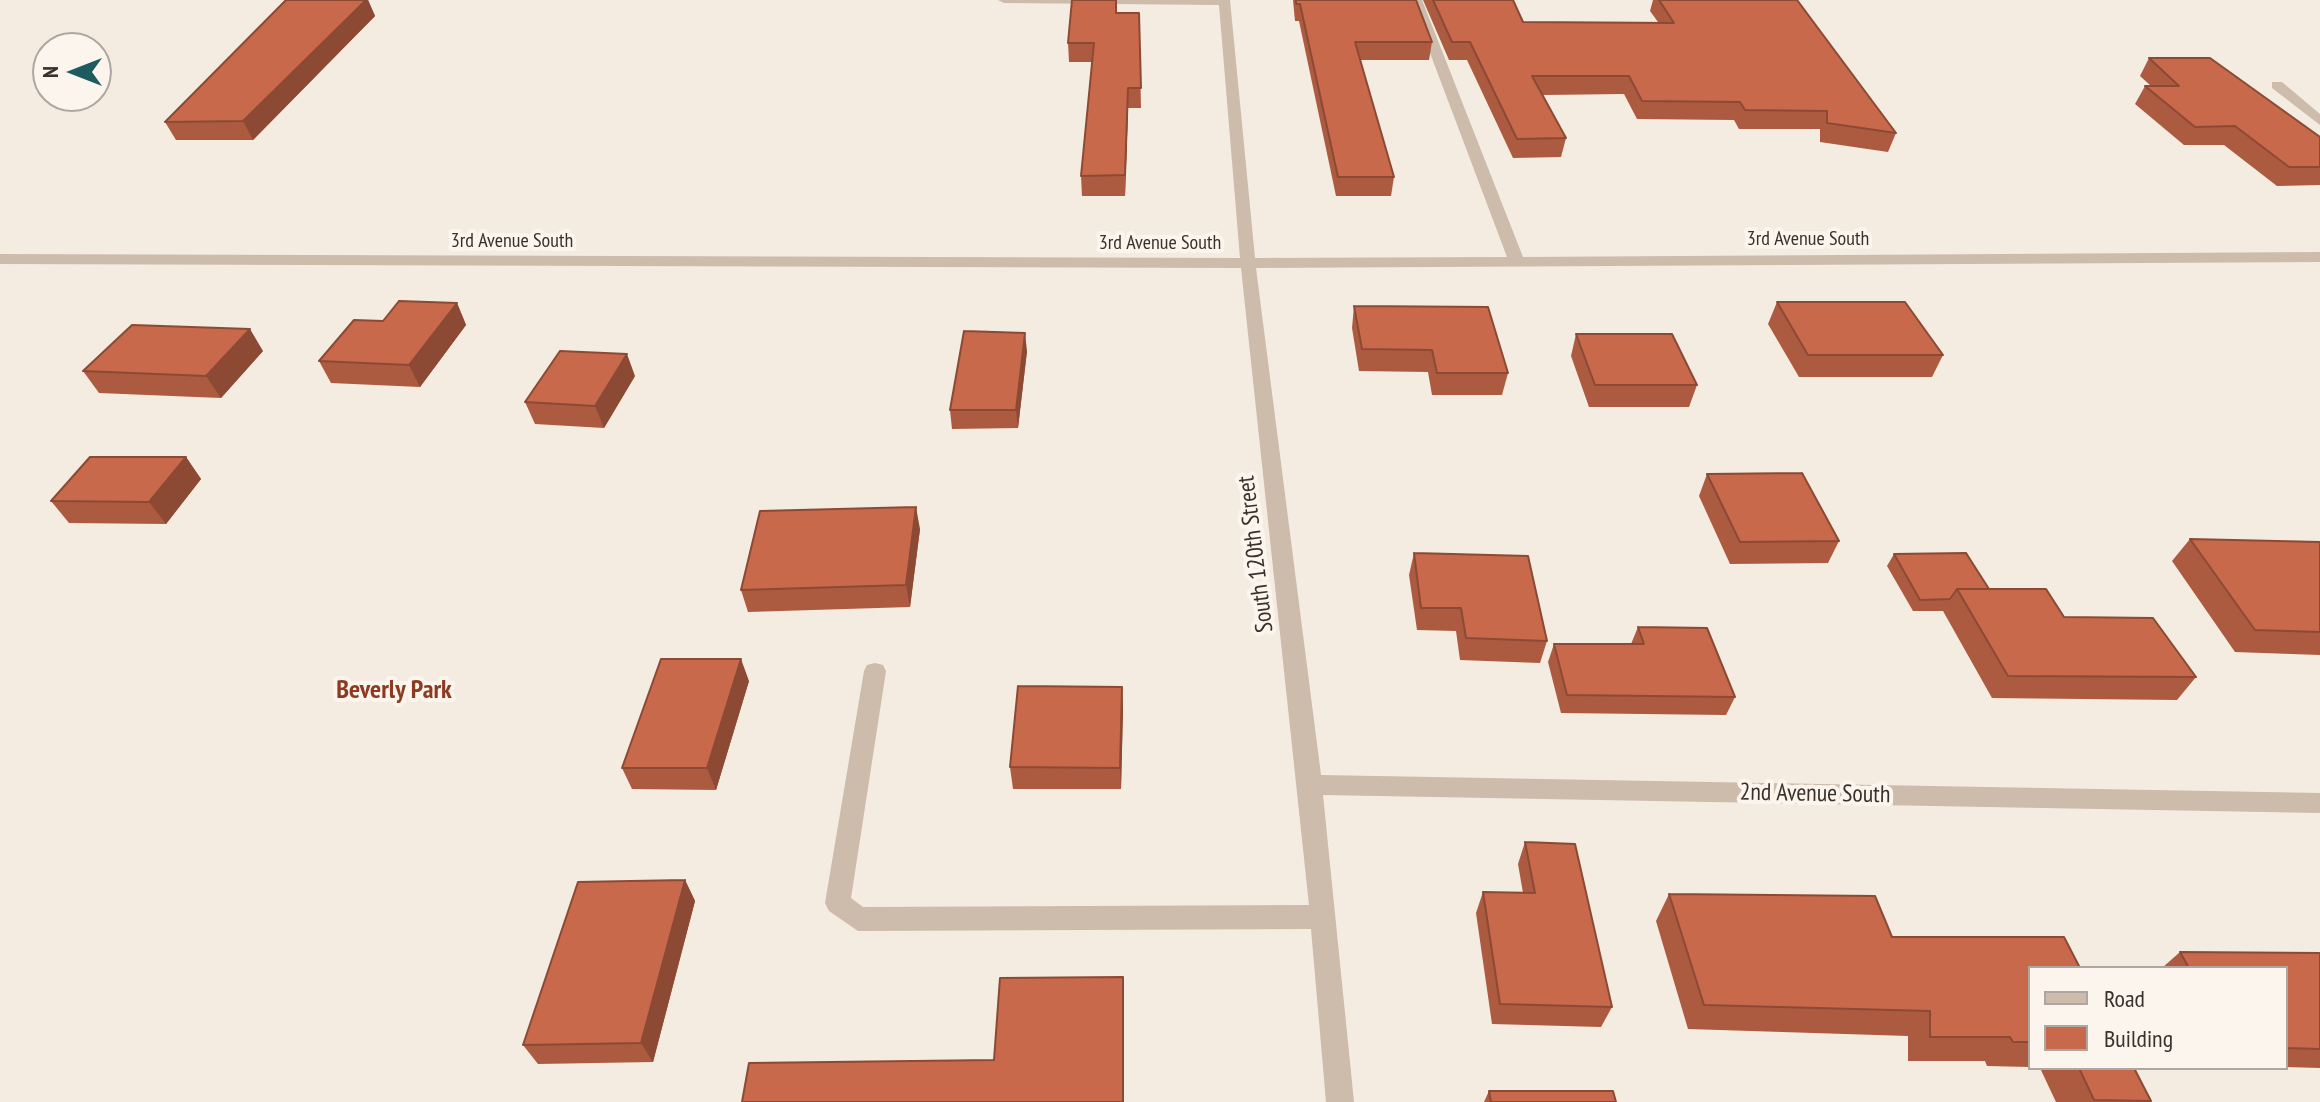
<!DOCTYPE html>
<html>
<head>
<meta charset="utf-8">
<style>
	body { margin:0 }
	#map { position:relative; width:2320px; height:1102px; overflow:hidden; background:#f4ebe1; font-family:"PT Sans Narrow",sans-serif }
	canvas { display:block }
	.legend { position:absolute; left:2028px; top:966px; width:260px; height:104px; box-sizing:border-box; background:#fbf5ee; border:2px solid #aea6a0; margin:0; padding:10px 14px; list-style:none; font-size:24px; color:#3b302b }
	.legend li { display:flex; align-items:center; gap:16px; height:40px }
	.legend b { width:40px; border:2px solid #aea6a0 }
	.north { position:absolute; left:32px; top:32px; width:80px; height:80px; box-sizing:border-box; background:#fbf5ee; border:2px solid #aea6a0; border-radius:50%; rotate:270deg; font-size:22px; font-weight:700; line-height:32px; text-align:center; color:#3b302b }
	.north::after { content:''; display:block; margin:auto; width:28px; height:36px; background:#1f5a5e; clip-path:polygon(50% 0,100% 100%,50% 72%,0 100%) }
</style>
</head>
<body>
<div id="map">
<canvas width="2320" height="1102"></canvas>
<ul class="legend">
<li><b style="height:10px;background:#cdbbac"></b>Road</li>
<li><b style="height:22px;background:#c8694b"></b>Building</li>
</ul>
<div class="north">N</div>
</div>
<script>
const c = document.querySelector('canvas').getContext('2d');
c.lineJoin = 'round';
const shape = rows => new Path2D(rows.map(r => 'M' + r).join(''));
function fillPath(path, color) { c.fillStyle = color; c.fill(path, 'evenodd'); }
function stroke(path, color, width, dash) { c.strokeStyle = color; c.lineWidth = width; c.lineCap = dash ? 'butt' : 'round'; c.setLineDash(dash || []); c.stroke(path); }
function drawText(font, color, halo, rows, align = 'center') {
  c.font = font + ' "PT Sans Narrow",sans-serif'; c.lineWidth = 8; c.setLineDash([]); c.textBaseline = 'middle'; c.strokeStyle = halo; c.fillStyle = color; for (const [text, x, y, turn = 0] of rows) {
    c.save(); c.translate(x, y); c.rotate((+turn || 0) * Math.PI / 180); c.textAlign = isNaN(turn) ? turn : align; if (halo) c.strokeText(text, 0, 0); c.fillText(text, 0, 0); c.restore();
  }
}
fillPath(shape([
	[998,0,1230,0,1255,258,1507,257,1410,0,1422,0,1523,257,2320,252,2320,262,1256,268,1321,775,2320,793,2320,813,1323,795,1354,1102,1326,1102,1311,929,858,931,829,911,825,903,864,671,867,665,875,663,883,665,886,671,851,898,863,907,1309,905,1241,268,0,264,0,254,1240,258,1219,5,1004,3,998,0],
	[2272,82,2282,82,2320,114,2320,125,2272,88,2272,82]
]), '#cdbbac');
fillPath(shape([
	[286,0,368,0,375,16,253,140,176,140,165,122],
	[1072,0,1117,0,1117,13,1139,13,1141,108,1128,108,1125,196,1082,196,1081,176,1092,62,1069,62,1068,43],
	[1293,0,1416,0,1432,42,1429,60,1360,60,1394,177,1391,196,1336,196,1299,21,1295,21],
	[1423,0,1513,0,1523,22,1658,22,1650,11,1653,0,1797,0,1896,133,1888,152,1820,142,1820,129,1739,129,1734,120,1637,119,1624,94,1542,95,1566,138,1561,157,1513,158,1467,60,1449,60],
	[2149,58,2320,137,2320,185,2277,186,2224,145,2184,145,2135,104,2145,86,2151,86,2140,76],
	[1777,302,1943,355,1932,377,1799,377,1768,324],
	[457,303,466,325,420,387,331,383,319,361,383,321],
	[1354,306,1508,373,1502,395,1432,395,1428,372,1359,371,1352,328],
	[1576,334,1697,385,1689,407,1589,407,1571,356],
	[263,351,221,398,99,393,83,371],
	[1027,351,1018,428,952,429,950,410],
	[635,376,604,428,535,424,525,402],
	[186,457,201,479,166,524,69,523,51,501],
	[1707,474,1839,541,1828,563,1730,564,1699,496],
	[920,529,910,607,748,612,741,590],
	[2190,539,2320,542,2320,655,2235,652,2172,561],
	[1414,553,1547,641,1540,663,1460,660,1456,631,1417,630,1409,575],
	[1894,554,2064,617,2196,677,2177,700,1992,698,1943,611,1913,611,1887,566],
	[1638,627,1735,697,1726,715,1561,713,1548,662,1554,644,1631,644],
	[749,681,716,790,632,789,622,768],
	[1122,687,1123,709,1121,789,1013,789,1010,767],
	[1525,842,1612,1007,1601,1027,1492,1024,1476,913,1483,892,1523,893,1518,864],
	[685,880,695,901,653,1062,538,1064,523,1045],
	[1669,894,1892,937,2030,968,2030,1067,1987,1066,1985,1061,1908,1061,1908,1036,1688,1029,1656,921],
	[2180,952,2320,953,2320,1068,2286,1067,2286,968,2162,968],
	[2040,1068,2134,1068,2151,1101,2150,1102,2056,1102],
	[1489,1091,1616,1102,1484,1102]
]), '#ac5a40');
fillPath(shape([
	[366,0,368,0,375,16,253,140,243,121],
	[1128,88,1128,108,1125,196,1125,175],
	[457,303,466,325,420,387,409,365],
	[250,329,263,351,221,398,206,376],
	[1025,333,1027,351,1018,428,1016,410],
	[627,354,635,376,604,428,595,406],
	[186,457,201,479,166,524,149,502],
	[916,507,920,529,910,607,906,585],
	[741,659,749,681,716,790,707,768],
	[1122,687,1123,709,1121,789,1120,768],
	[685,880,695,901,653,1062,641,1043],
	[1123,977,1124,996,1124,1102,1123,1102]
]), '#8c4a34');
const building = shape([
	[286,0,366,0,243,121,165,122,286,0],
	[1072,0,1116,0,1116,13,1139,13,1141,88,1128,88,1125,175,1081,176,1094,43,1068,43,1072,0],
	[1296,0,1416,0,1432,42,1355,42,1394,177,1338,177,1300,4,1296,4,1296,0],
	[1433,0,1513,0,1523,22,1674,23,1659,0,1797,0,1896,133,1827,123,1827,111,1745,110,1740,102,1642,101,1629,76,1532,76,1566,138,1517,139,1470,42,1452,42,1433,0],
	[2149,58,2210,58,2320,137,2320,167,2289,167,2235,126,2195,127,2145,86,2179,86,2149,58],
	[399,301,457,303,409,365,319,361,354,320,383,321,399,301],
	[1777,302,1905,302,1943,355,1808,355,1777,302],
	[1354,306,1488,307,1508,373,1437,373,1432,350,1362,349,1354,306],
	[132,325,250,329,206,376,83,371,132,325],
	[964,331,1025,333,1016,410,950,410,964,331],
	[1576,334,1672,334,1697,385,1595,385,1576,334],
	[560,351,627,354,595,406,525,402,560,351],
	[90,457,186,457,149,502,51,501,90,457],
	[1802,473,1839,541,1740,542,1707,474,1802,473],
	[916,507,906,585,741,590,760,511,916,507],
	[2190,539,2320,542,2320,632,2255,630,2190,539],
	[1414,553,1528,556,1547,641,1466,638,1461,608,1421,608,1414,553],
	[1966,553,1989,589,1957,589,1950,599,1920,600,1894,554,1966,553],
	[1957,589,2046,589,2064,617,2153,618,2196,677,2008,676,1957,589],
	[1638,627,1707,628,1735,697,1567,695,1554,644,1644,644,1638,627],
	[661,659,741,659,707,768,622,768,661,659],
	[1018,686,1122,687,1120,768,1010,767,1018,686],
	[1525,842,1575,844,1612,1007,1500,1004,1483,892,1535,893,1525,842],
	[685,880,641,1043,523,1045,578,882,685,880],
	[1669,894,1875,896,1892,937,2064,937,2080,968,2030,968,2030,1042,2013,1042,2010,1037,1930,1037,1930,1011,1704,1005,1669,894],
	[2180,952,2320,953,2320,1049,2286,1048,2286,968,2189,968,2180,952],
	[1123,977,1123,1102,742,1102,749,1063,994,1060,1000,978,1123,977],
	[2079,1068,2134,1068,2151,1101,2094,1100,2079,1068],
	[1489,1091,1613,1091,1616,1102,1491,1102,1489,1091]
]);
fillPath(building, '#c8694b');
stroke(building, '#8c4a34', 2);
drawText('20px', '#3b302b', '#fbf5ee', [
	["3rd Avenue South",1808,239],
	["3rd Avenue South",512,241],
	["3rd Avenue South",1160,243]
]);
drawText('24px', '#3b302b', '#fbf5ee', [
	["South 120th Street",1256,554,-97],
	["2nd Avenue South",1815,794,1]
]);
drawText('bold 26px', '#8c3b22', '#fbf5ee', [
	["Beverly Park",394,691]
]);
</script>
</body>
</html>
